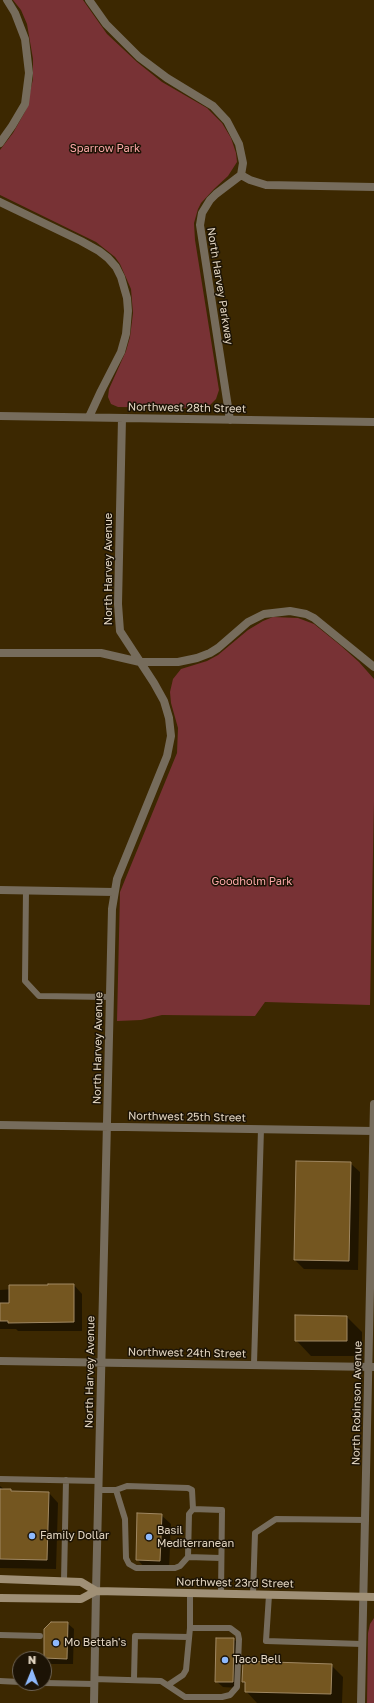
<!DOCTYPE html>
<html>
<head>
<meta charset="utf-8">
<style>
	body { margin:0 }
	#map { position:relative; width:374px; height:1703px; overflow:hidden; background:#3c2801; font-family:"Golos Text",sans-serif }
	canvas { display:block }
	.north { position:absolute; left:12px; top:1651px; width:40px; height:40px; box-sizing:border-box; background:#1c1305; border:1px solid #6c6151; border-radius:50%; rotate:1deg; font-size:11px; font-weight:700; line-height:16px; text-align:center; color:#e3d6c2 }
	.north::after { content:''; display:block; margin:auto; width:14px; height:18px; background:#8eb9fc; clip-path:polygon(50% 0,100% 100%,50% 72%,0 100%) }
</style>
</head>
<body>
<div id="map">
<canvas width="374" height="1703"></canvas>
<div class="north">N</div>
</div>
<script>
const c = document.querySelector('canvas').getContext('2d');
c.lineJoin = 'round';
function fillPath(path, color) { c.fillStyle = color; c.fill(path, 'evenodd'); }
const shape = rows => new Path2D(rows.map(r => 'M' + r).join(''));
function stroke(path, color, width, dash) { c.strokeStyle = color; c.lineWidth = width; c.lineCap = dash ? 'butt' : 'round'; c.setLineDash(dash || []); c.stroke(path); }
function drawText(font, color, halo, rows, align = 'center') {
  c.font = font + ' "Golos Text",sans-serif'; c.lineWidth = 3; c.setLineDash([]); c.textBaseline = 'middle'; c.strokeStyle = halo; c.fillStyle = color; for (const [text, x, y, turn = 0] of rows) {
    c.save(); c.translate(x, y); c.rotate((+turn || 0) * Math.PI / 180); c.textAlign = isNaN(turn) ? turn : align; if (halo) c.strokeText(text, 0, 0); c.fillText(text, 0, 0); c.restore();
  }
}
fillPath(shape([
	[13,0,83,0,107,34,137,62,162,82,207,108,222,123,231,138,236,153,237,162,228,176,214,189,201,203,198,209,194,223,195,240,219,390,216,399,209,406,201,408,118,407,111,404,108,397,109,389,126,351,130,337,133,313,131,289,120,264,115,257,96,242,0,195,0,150,13,133,26,110,33,79,33,59,27,24,21,10],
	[273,617,298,618,314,624,340,645,359,662,374,679,374,802,370,1005,265,1002,255,1016,162,1015,141,1020,117,1021,120,892,177,753,178,728,171,703,170,692,173,679,181,669,207,661,218,655,248,630,263,621],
	[374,1618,374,1703,367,1703,368,1633,370,1624]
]), '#783235');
fillPath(shape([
	[350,1163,360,1172,358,1270,304,1269,295,1260],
	[74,1285,82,1294,82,1331,18,1331,16,1329,0,1329,0,1290],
	[347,1317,362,1332,362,1356,311,1356,296,1340],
	[0,1486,5,1490,10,1490,13,1492,49,1493,58,1503,56,1569,0,1568],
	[161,1515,171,1524,169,1569,146,1569,137,1559],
	[67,1623,74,1629,73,1664,51,1664,45,1657],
	[234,1639,240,1646,239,1688,223,1687,216,1681],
	[331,1665,343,1677,342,1703,257,1703,246,1691,246,1685,243,1682]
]), '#0007');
const building = shape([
	[296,1161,351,1162,349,1261,294,1260,296,1161],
	[48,1284,74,1284,74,1322,8,1323,8,1321,0,1321,0,1303,9,1303,9,1285,48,1285,48,1284],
	[295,1315,347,1316,347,1341,295,1341,295,1315],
	[0,1489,11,1489,11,1491,49,1492,47,1560,0,1559,0,1489],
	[137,1513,162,1514,160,1561,136,1560,137,1513],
	[51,1622,68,1622,67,1659,44,1658,44,1629,51,1622],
	[216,1638,234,1638,233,1682,215,1682,216,1638],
	[243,1661,332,1664,331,1694,245,1692,245,1682,242,1682,243,1661]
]);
fillPath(building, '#745620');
stroke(building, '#a08862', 1);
stroke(shape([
	[26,890,25,981,39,996,110,997],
	[254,1364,261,1129],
	[0,1479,99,1481],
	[99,1490,116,1490,127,1486,188,1488,192,1490,193,1509,222,1510,221,1594],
	[116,1490,125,1519,126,1558,129,1564,136,1568,175,1568,180,1566,188,1557,189,1514,193,1509],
	[188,1557,221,1558],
	[64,1581,66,1480],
	[253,1594,255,1533,276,1519,366,1520],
	[269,1595,266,1641,362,1644],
	[0,1635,40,1636],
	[94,1679,161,1681,185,1697,222,1697,230,1695,237,1687,239,1639,238,1634,230,1628,190,1628],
	[134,1679,135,1636,189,1637],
	[0,1681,20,1682],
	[44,1683,94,1684],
	[168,1685,183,1675,186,1670,190,1628,190,1593]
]), '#766c5c', 6);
stroke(shape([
	[89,0,106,24,139,57,167,78,213,106,227,121,239,144,243,163,241,175,216,194,210,200,202,213,200,225,230,420],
	[0,143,12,126,25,104,29,73,25,39,15,13,7,0],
	[241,175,250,180,266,185,374,187],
	[0,202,81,241,99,251,108,258,116,267,121,277,127,298,128,311,126,334,121,352,101,391,89,417],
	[0,416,374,422],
	[0,653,101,653,140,662,178,662,197,658,210,653,218,648,248,622,264,614,290,611,306,614,314,618,374,667],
	[0,890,114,892],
	[0,1125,374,1131],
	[0,1361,374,1367],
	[96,1591,112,909,117,879,167,756,171,736,169,718,164,701,154,683,120,631,118,604,122,418]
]), '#766c5c', 8);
stroke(shape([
	[94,1703,96,1591],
	[361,1703,374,1104]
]), '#766c5c', 8);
stroke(shape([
	[0,1579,81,1582,96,1591],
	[0,1598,81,1599,96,1591,374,1597]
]), '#a09076', 8);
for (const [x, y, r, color] of [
	[32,1536,4,"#8eb9fc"],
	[149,1537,4,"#8eb9fc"],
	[56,1643,4,"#8eb9fc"],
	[225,1660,4,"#8eb9fc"]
]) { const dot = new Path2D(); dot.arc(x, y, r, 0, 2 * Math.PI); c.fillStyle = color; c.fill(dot); stroke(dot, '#1c1305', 1.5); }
drawText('11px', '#faa7a7', '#1c1305', [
	["Sparrow Park",105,149],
	["Goodholm Park",252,882]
]);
drawText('11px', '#e3d6c2', '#1c1305', [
	["North Harvey Parkway",220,286,81],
	["Northwest 28th Street",187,408,1],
	["North Harvey Avenue",109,569,-90],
	["North Harvey Avenue",98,1048,-89],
	["Northwest 25th Street",187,1117,1],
	["Northwest 24th Street",187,1353,1],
	["North Harvey Avenue",90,1372,-89],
	["North Robinson Avenue",357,1403,-89],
	["Northwest 23rd Street",235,1583,1]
]);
drawText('11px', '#e3d6c2', '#1c1305', [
	["Basil",157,1531],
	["Mediterranean",157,1544],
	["Family Dollar",40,1536],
	["Mo Bettah's",64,1643],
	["Taco Bell",233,1660]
], 'left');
</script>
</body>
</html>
